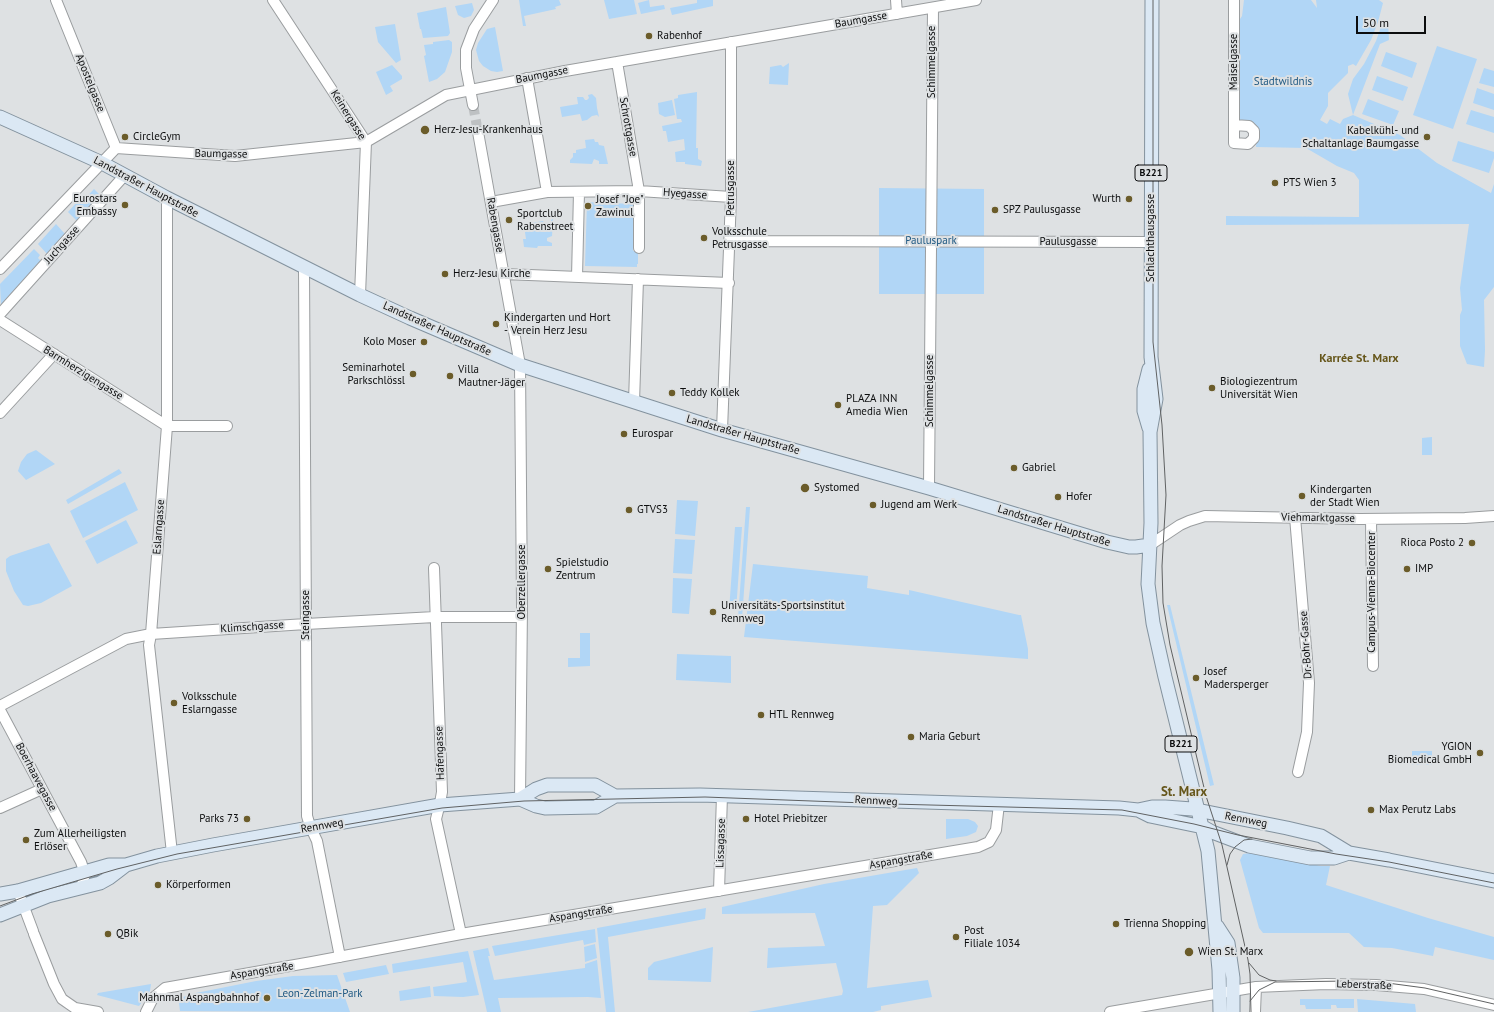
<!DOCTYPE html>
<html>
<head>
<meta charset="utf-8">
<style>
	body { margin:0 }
	#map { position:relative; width:1494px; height:1012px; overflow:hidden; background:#dee1e3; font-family:"PT Sans",sans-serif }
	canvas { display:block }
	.scale { position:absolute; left:1356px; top:16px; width:70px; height:18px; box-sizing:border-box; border:2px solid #0c0d0e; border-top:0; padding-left:5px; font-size:12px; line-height:14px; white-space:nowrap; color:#0c0d0e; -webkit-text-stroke:3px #dee1e3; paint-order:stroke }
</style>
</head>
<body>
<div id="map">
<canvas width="1494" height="1012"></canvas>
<div class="scale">50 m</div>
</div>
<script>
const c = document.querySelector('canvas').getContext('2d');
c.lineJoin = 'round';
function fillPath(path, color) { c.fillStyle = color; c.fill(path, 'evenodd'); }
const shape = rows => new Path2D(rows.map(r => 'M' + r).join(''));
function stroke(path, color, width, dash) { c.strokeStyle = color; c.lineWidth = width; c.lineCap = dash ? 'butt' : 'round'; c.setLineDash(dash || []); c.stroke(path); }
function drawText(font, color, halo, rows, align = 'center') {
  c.font = font + ' "PT Sans",sans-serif'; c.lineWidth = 4; c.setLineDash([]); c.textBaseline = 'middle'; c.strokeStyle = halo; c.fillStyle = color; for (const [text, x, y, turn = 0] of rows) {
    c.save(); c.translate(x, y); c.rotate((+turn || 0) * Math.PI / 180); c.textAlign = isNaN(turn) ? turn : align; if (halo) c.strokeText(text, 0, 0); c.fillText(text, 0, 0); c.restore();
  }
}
fillPath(shape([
	[519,0,559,0,561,5,555,7,556,9,524,16,526,26,523,26],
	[604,0,634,0,637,14,609,19],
	[649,0,650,7,664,5,665,9,641,14,638,3],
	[697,0,713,0,713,6,672,15,670,8,697,3],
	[1244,0,1311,0,1317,8,1316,0,1379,0,1383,3,1378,22,1371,40,1356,66,1353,64,1348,66,1348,73,1328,93,1328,106,1320,120,1327,124,1330,119,1340,124,1343,119,1353,115,1348,94,1353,79,1364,64,1376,41,1383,21,1388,23,1389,40,1380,44,1353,115,1400,135,1437,163,1491,193,1494,184,1494,287,1484,300,1485,350,1484,367,1467,364,1460,346,1460,315,1462,310,1460,288,1469,224,1226,225,1226,216,1359,217,1359,180,1354,173,1337,166,1306,148,1256,147,1257,131,1252,123,1236,119,1238,22,1242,16],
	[472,3,474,10,471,16,464,18,458,15,455,6],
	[446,7,450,33,448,36,423,38,421,29,420,29,417,13],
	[395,24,401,60,396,63,378,42,375,27],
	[495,27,503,71,497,72,491,71,483,66,479,61,476,50,478,43,487,29],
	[449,40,452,42,452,52,445,72,437,79,429,82,424,56,426,55,424,45,433,44,433,42],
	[1437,46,1477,59,1453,129,1413,115],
	[1386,52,1417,63,1412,78,1381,66],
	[789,63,788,85,769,84,770,67,781,65,783,67],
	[392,65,402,76,402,79,390,86,393,91,386,95,376,72],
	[1484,68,1494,71,1494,87,1479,83],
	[1377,76,1408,87,1403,101,1372,90],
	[1477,88,1494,94,1494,110,1473,103],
	[697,92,696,148,698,148,698,159,702,161,701,166,685,164,685,162,676,162,675,152,685,150,684,139,668,142,666,131,663,131,662,126,682,122,681,119,677,119,674,99,678,98,678,95],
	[592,94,596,98,597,108,599,117,597,115,592,116,587,120,582,121,580,114,562,117,560,107,578,104,577,97,583,97,585,100,587,100,589,98,588,95],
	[1368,99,1399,111,1393,125,1362,114],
	[672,100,675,115,665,117,659,114,658,103],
	[1471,110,1494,117,1494,133,1466,124],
	[594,139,595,142,598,142,599,145,604,146,608,164,599,164,599,161,594,159,592,164,570,163,570,160,573,157,573,153,576,153,576,150,586,148,585,140],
	[1458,141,1494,152,1494,158,1489,173,1452,161],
	[879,188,984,189,984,294,879,294],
	[94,189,101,196,78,220,76,220,68,212,77,202,80,204],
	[587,202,633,204,634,237,633,251,638,251,638,264,637,264,637,267,585,266],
	[553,219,552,236,547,238,547,241,552,243,552,246,538,246,537,248,524,247,523,239,526,239,524,226,525,227,527,225,526,224,543,221,545,225,549,224,551,222,551,220],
	[56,224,65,234,47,254,38,244],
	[34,249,40,255,38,258,41,261,1,306,0,284],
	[1432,437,1432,455,1422,455,1422,438],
	[36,450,55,464,26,480,18,471,21,462,27,454],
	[119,469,122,473,68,504,66,500],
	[125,482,138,510,83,538,70,511],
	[677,500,698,501,695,536,675,534],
	[746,507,750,507,742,619,738,618],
	[126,520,138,543,97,564,85,541],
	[735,527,742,527,736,611,729,611],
	[675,539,695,540,692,574,673,573],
	[49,543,72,586,41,603,28,606,23,605,14,591,6,571,6,559,10,556],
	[753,564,868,576,867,588,909,595,909,590,1019,615,1021,615,1028,649,1028,659,744,637],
	[673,578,692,579,689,614,672,613],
	[1167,605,1170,605,1214,785,1210,786],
	[580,633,590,633,590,666,568,667,568,658,580,658],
	[677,654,731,656,731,683,676,680],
	[1412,751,1432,751,1432,765,1412,765],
	[946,819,968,819,975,822,978,826,976,832,967,836,946,839],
	[1250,853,1321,866,1330,866,1326,885,1428,918,1494,937,1494,960,1435,947,1433,956,1392,948,1364,947,1349,933,1263,933,1259,928,1240,860,1243,854],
	[917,868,919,873,887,905,873,906,867,988,928,980,932,997,881,1006,881,1010,873,1012,748,1012,842,995,843,991,836,963,767,968,768,948,825,946,815,913,722,914,722,907,824,884],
	[706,908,705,919,608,937,615,1012,606,1012,597,928],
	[595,929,596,942,584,945,583,940,495,956,492,946],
	[595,944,597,958,585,962,584,947],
	[713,947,711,982,648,980,648,968,654,962],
	[488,948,490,956,488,956,494,980,585,968,585,964,597,960,601,998,588,997,498,998,501,1012,487,1012,473,951],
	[468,951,479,995,463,997,434,996,433,987,467,982,463,962,393,973,392,964],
	[386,965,389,974,346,982,343,973],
	[337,975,350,1012,180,1011,179,1003,183,997,196,993,256,981,293,976],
	[151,984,150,991,139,1006,97,995,98,993],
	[430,986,431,997,400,1001,399,991],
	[1300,999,1354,999,1354,1008,1337,1008,1336,1005,1331,1005,1331,1009,1306,1009,1305,1005,1300,1005],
	[1357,999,1415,1004,1416,1012,1358,1012]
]), '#b1d6f6');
stroke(shape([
	[473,105,478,132]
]), '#bec1c3', 10, [10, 5]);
const minor = shape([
	[56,0,116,148],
	[273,0,366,142,360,295],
	[896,0,897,14],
	[617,62,639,191,639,248],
	[527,78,547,192],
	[473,105,466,68,466,50,474,29,493,0],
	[1234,125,1249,126,1254,131,1254,138,1248,144,1234,143,1234,0],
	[478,132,520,365,522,606,520,799],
	[116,148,235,156,366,142,446,95,565,71,976,0],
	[167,198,167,426,151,634,149,645,172,853],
	[491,202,547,192,639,191,731,197],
	[730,241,1151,242],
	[304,268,307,816,310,826,317,841,340,957],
	[0,269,116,148],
	[504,274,729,283],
	[577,277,579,192],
	[0,314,124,176],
	[0,320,167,426,227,426],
	[634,402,638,279],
	[0,413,54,354],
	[722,430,731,197,731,42],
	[929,488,933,8],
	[1295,517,1309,683,1307,732,1298,772],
	[1371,519,1373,666],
	[1150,545,1180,525,1189,521,1205,516,1360,519,1465,518,1494,516],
	[434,568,442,792,440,803,436,819,461,934],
	[0,706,126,639,151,634,306,624,435,617,522,617],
	[0,710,81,862,85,874,81,888],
	[0,808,42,789],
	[18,891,33,931],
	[719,891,722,795],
	[34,934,54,984,62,999,75,1008,98,1012],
	[146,1012,153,998,165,988,312,962,461,934,978,847,989,842,996,830,999,804],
	[1110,1012,1256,987,1326,984,1376,985,1424,989,1494,1005],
	[1255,1012,1256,987]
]);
const major = shape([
	[1152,0,1151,357,1156,399,1150,432,1151,523,1148,584,1153,623,1165,677,1208,851,1219,970,1220,1012],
	[0,117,102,163,167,198,360,295,410,318,520,365,722,430,929,488,1107,542,1129,547,1136,547,1150,545],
	[1149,369,1144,389,1144,411,1149,428],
	[520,799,536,806,545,808,596,807,615,796,700,795,1119,808,1138,810,1150,816,1203,827,1212,832,1249,846,1310,858,1334,858,1349,853,1389,860,1494,881],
	[1138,810,1152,807,1165,807,1192,809,1287,828,1321,836,1349,853],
	[0,894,18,891,109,865,126,865,157,856,213,845,440,805,520,799,536,789,547,785,595,785,615,796],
	[0,915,48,896,100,883,109,878,126,865],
	[1217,926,1228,943,1233,978,1233,1012]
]);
stroke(minor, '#9a9d9f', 12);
stroke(major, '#83929e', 15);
stroke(minor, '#fff', 10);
stroke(major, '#dbe8f4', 13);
stroke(shape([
	[1153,0,1153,342,1162,425,1166,495,1162,566,1163,603,1170,645,1206,796,1222,845,1248,960,1250,974,1251,1012],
	[1227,865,1230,854,1235,847,1244,840,1252,839],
	[0,906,32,894,117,869,177,854,442,808,524,801,705,797,892,804,1122,810,1194,824,1238,835,1336,854,1389,862,1494,883],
	[1249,963,1259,975,1270,980,1276,981],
	[1250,1001,1259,990,1275,982,1348,981,1380,982,1425,988,1494,1004]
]), '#606263', 1);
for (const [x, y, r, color] of [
	[649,36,4,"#6b5c2a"],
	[425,130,5,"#6b5c2a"],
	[125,137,4,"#6b5c2a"],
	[1427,137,4,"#6b5c2a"],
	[1275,183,4,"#6b5c2a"],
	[1129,199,4,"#6b5c2a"],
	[125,205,4,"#6b5c2a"],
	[588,206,4,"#6b5c2a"],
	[995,210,4,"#6b5c2a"],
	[509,220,4,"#6b5c2a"],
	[704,238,4,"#6b5c2a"],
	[445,274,4,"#6b5c2a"],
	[496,324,4,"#6b5c2a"],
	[424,342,4,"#6b5c2a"],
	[413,374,4,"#6b5c2a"],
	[450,376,4,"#6b5c2a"],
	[1212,388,4,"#6b5c2a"],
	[672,393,4,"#6b5c2a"],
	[838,405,4,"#6b5c2a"],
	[624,434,4,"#6b5c2a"],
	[1014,468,4,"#6b5c2a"],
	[805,488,5,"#6b5c2a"],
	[1302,496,4,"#6b5c2a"],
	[1058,497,4,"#6b5c2a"],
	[873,505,4,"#6b5c2a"],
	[629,510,4,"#6b5c2a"],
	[1472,543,4,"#6b5c2a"],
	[548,569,4,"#6b5c2a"],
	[1407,569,4,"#6b5c2a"],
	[713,612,4,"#6b5c2a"],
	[1196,678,4,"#6b5c2a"],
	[174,703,4,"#6b5c2a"],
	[761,715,4,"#6b5c2a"],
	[911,737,4,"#6b5c2a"],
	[1480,753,4,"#6b5c2a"],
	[1371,810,4,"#6b5c2a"],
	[247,819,4,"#6b5c2a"],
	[746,819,4,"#6b5c2a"],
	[26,840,4,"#6b5c2a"],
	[158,885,4,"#6b5c2a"],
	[1116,924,4,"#6b5c2a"],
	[108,934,4,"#6b5c2a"],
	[956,937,4,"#6b5c2a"],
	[1189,952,5,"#6b5c2a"],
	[267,998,4,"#6b5c2a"]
]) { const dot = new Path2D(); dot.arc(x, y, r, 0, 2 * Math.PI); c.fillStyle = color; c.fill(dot); stroke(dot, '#dee1e3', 1.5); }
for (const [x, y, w] of [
	[1151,173,32],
	[1181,744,32]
]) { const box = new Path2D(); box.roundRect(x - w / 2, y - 8, w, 16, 3); c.fillStyle = '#dee1e3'; c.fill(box); stroke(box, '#0c0d0e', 1); }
drawText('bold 10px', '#0c0d0e', null, [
	["B221",1151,173],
	["B221",1181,744]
]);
drawText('11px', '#0c0d0e', '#dee1e3', [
	["Baumgasse",861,20,-10],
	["Schimmelgasse",932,62,-90],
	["Maiselgasse",1234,62,-90],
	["Baumgasse",542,75,-11],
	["Apostelgasse",90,83,68],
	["Keinergasse",348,115,58],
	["Schrottgasse",628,127,80],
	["Baumgasse",221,154,1],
	["Landstraßer Hauptstraße",146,187,28],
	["Petrusgasse",731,188,-90],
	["Hyegasse",685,194,4],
	["Rabengasse",495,225,80],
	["Schlachthausgasse",1151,238,-90],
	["Paulusgasse",1068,242],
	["Juchgasse",62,245,-48],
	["Landstraßer Hauptstraße",437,329,24],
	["Barmherzigengasse",83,373,32],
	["Schimmelgasse",930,391,-90],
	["Landstraßer Hauptstraße",743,435,16],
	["Viehmarktgasse",1318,518,1],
	["Landstraßer Hauptstraße",1054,526,17],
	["Eslarngasse",159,527,-86],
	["Oberzellergasse",522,582,-90],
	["Campus-Vienna-Biocenter",1372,592,-90],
	["Steingasse",306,615,-90],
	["Klimschgasse",252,627,-4],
	["Dr.-Bohr-Gasse",1306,645,-94],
	["Hafengasse",440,753,-92],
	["Boerhaavegasse",36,777,62],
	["Rennweg",876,801,3],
	["Rennweg",1246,820,11],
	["Rennweg",322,826,-10],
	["Lissagasse",721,843,-88],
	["Aspangstraße",901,860,-10],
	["Aspangstraße",581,914,-9],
	["Aspangstraße",262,971,-9],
	["Leberstraße",1364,985,2]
]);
drawText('11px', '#0c0d0e', '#dee1e3', [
	["Rabenhof",657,36],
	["Herz-Jesu-Krankenhaus",434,130],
	["Kabelkühl- und",1419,131,"right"],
	["Schaltanlage Baumgasse",1419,144,"right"],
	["CircleGym",133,137],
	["PTS Wien 3",1283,183],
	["Eurostars",117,199,"right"],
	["Embassy",117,212,"right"],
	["Wurth",1121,199,"right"],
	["Josef \"Joe\"",596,200],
	["Zawinul",596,213],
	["SPZ Paulusgasse",1003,210],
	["Sportclub",517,214],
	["Rabenstreet",517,227],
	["Volksschule",712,232],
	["Petrusgasse",712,245],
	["Herz-Jesu Kirche",453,274],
	["Kindergarten und Hort",504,318],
	["- Verein Herz Jesu",504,331],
	["Kolo Moser",416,342,"right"],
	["Seminarhotel",405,368,"right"],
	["Parkschlössl",405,381,"right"],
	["Villa",458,370],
	["Mautner-Jäger",458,383],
	["Biologiezentrum",1220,382],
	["Universität Wien",1220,395],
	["Teddy Kollek",680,393],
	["PLAZA INN",846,399],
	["Amedia Wien",846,412],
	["Eurospar",632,434],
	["Gabriel",1022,468],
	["Systomed",814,488],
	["Kindergarten",1310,490],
	["der Stadt Wien",1310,503],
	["Hofer",1066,497],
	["Jugend am Werk",881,505],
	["GTVS3",637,510],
	["Rioca Posto 2",1464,543,"right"],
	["Spielstudio",556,563],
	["Zentrum",556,576],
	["IMP",1415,569],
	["Universitäts-Sportsinstitut",721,606],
	["Rennweg",721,619],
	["Josef",1204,672],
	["Madersperger",1204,685],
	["Volksschule",182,697],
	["Eslarngasse",182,710],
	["HTL Rennweg",769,715],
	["Maria Geburt",919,737],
	["YGION",1472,747,"right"],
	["Biomedical GmbH",1472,760,"right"],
	["Max Perutz Labs",1379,810],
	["Parks 73",239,819,"right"],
	["Hotel Priebitzer",754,819],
	["Zum Allerheiligsten",34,834],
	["Erlöser",34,847],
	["Körperformen",166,885],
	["Trienna Shopping",1124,924],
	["Post",964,931],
	["Filiale 1034",964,944],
	["QBik",116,934],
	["Wien St. Marx",1198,952],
	["Mahnmal Aspangbahnhof",259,998,"right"]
], 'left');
drawText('11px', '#1e5882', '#dee1e3', [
	["Stadtwildnis",1283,82],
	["Pauluspark",931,241],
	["Leon-Zelman-Park",320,994]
]);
drawText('bold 12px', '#655519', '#dee1e3', [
	["Karrée St. Marx",1359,359]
]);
drawText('bold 13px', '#655519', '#dee1e3', [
	["St. Marx",1184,792]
]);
</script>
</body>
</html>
